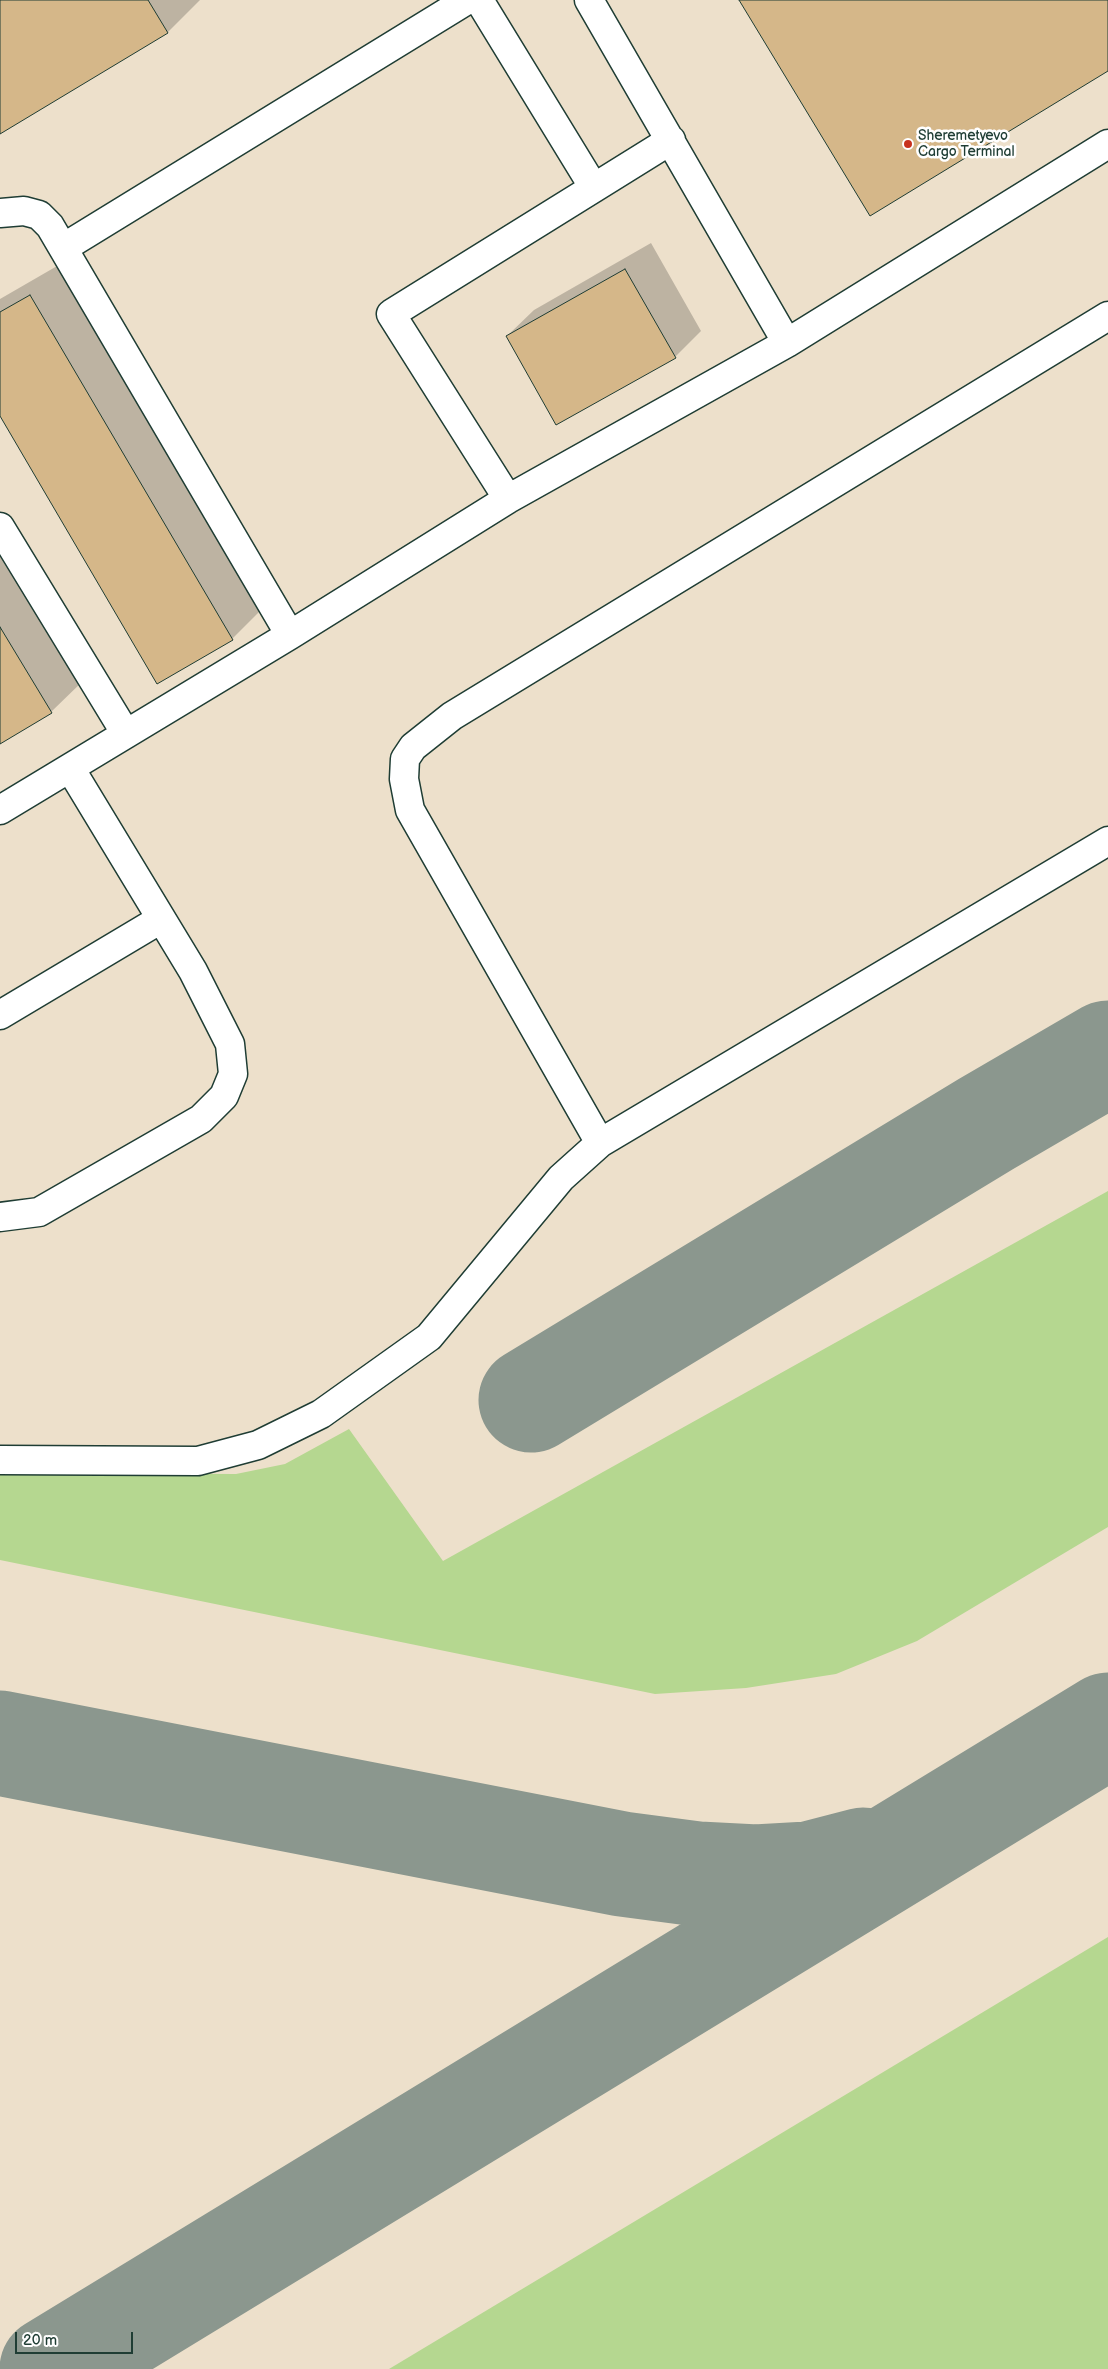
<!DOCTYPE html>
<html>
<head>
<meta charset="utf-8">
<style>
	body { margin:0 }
	#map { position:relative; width:1108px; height:2369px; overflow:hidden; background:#f7f1e7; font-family:"Balsamiq Sans",sans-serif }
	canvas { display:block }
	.scale { position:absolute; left:15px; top:2332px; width:118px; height:22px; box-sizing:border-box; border:2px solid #1f3d34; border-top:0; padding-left:6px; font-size:15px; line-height:18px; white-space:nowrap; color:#1f3d34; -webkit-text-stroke:4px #fff; paint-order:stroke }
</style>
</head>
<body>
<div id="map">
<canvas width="1108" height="2369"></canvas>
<div class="scale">20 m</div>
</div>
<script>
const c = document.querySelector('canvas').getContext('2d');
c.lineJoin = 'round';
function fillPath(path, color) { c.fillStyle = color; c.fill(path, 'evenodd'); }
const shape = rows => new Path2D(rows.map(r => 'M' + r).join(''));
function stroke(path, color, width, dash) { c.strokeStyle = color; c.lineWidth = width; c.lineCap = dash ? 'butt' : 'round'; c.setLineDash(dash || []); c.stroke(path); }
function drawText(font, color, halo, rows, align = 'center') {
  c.font = font + ' "Balsamiq Sans",sans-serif'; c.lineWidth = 5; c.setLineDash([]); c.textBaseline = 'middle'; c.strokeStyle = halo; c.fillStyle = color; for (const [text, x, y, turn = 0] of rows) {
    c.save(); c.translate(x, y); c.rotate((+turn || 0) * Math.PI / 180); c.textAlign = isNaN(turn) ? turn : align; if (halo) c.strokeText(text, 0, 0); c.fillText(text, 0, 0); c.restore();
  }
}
fillPath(shape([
	[0,0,1108,0,1108,2369,0,2369]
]), '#ede0cb');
fillPath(shape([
	[1108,1191,1108,1527,917,1641,836,1674,746,1688,655,1694,0,1560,0,1473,236,1474,285,1464,349,1429,443,1561],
	[1108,1937,1108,2369,389,2369]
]), '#b5d790');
fillPath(shape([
	[0,0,200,0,168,32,0,132],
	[651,243,701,331,675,357,507,336,534,310],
	[64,262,266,605,232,639,0,414,0,299],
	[0,538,85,679,51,712,0,743]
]), '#0003');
stroke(shape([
	[531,1400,986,1124,1108,1053],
	[0,1743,622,1864,698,1874,756,1877,809,1874,863,1860],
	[52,2369,1108,1725]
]), '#8b978e', 105);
const building = shape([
	[0,0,148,0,168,33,0,134,0,0],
	[739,0,1108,0,1108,71,870,216,739,0],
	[625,269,676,358,556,425,506,336,625,269],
	[30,295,233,640,157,684,0,416,0,312,30,295],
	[0,627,52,713,0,744,0,627]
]);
fillPath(building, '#d5b789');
stroke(building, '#1f3d34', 1);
const minor = shape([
	[479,0,594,188],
	[0,213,24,211,39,215,50,226,290,635],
	[63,248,467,0],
	[787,343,1108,144],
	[508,499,391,314,671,140],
	[0,527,126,734],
	[0,810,290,635,508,499,787,343,589,0],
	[0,1015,161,919],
	[600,1143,410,810,404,779,405,759,413,747,452,716,1108,316],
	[0,1217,39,1212,201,1119,224,1096,233,1074,230,1044,193,971,70,768],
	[0,1460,198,1461,258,1445,321,1414,429,1337,561,1178,600,1143,1108,841]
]);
stroke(minor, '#1f3d34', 31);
stroke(minor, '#fff', 28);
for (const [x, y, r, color] of [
	[908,144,5,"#c8321e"]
]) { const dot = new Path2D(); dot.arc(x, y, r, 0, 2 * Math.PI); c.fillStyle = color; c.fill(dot); stroke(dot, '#fff', 2); }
drawText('14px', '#1f3d34', '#fff', [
	["Sheremetyevo",918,136],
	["Cargo Terminal",918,152]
], 'left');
</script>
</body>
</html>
